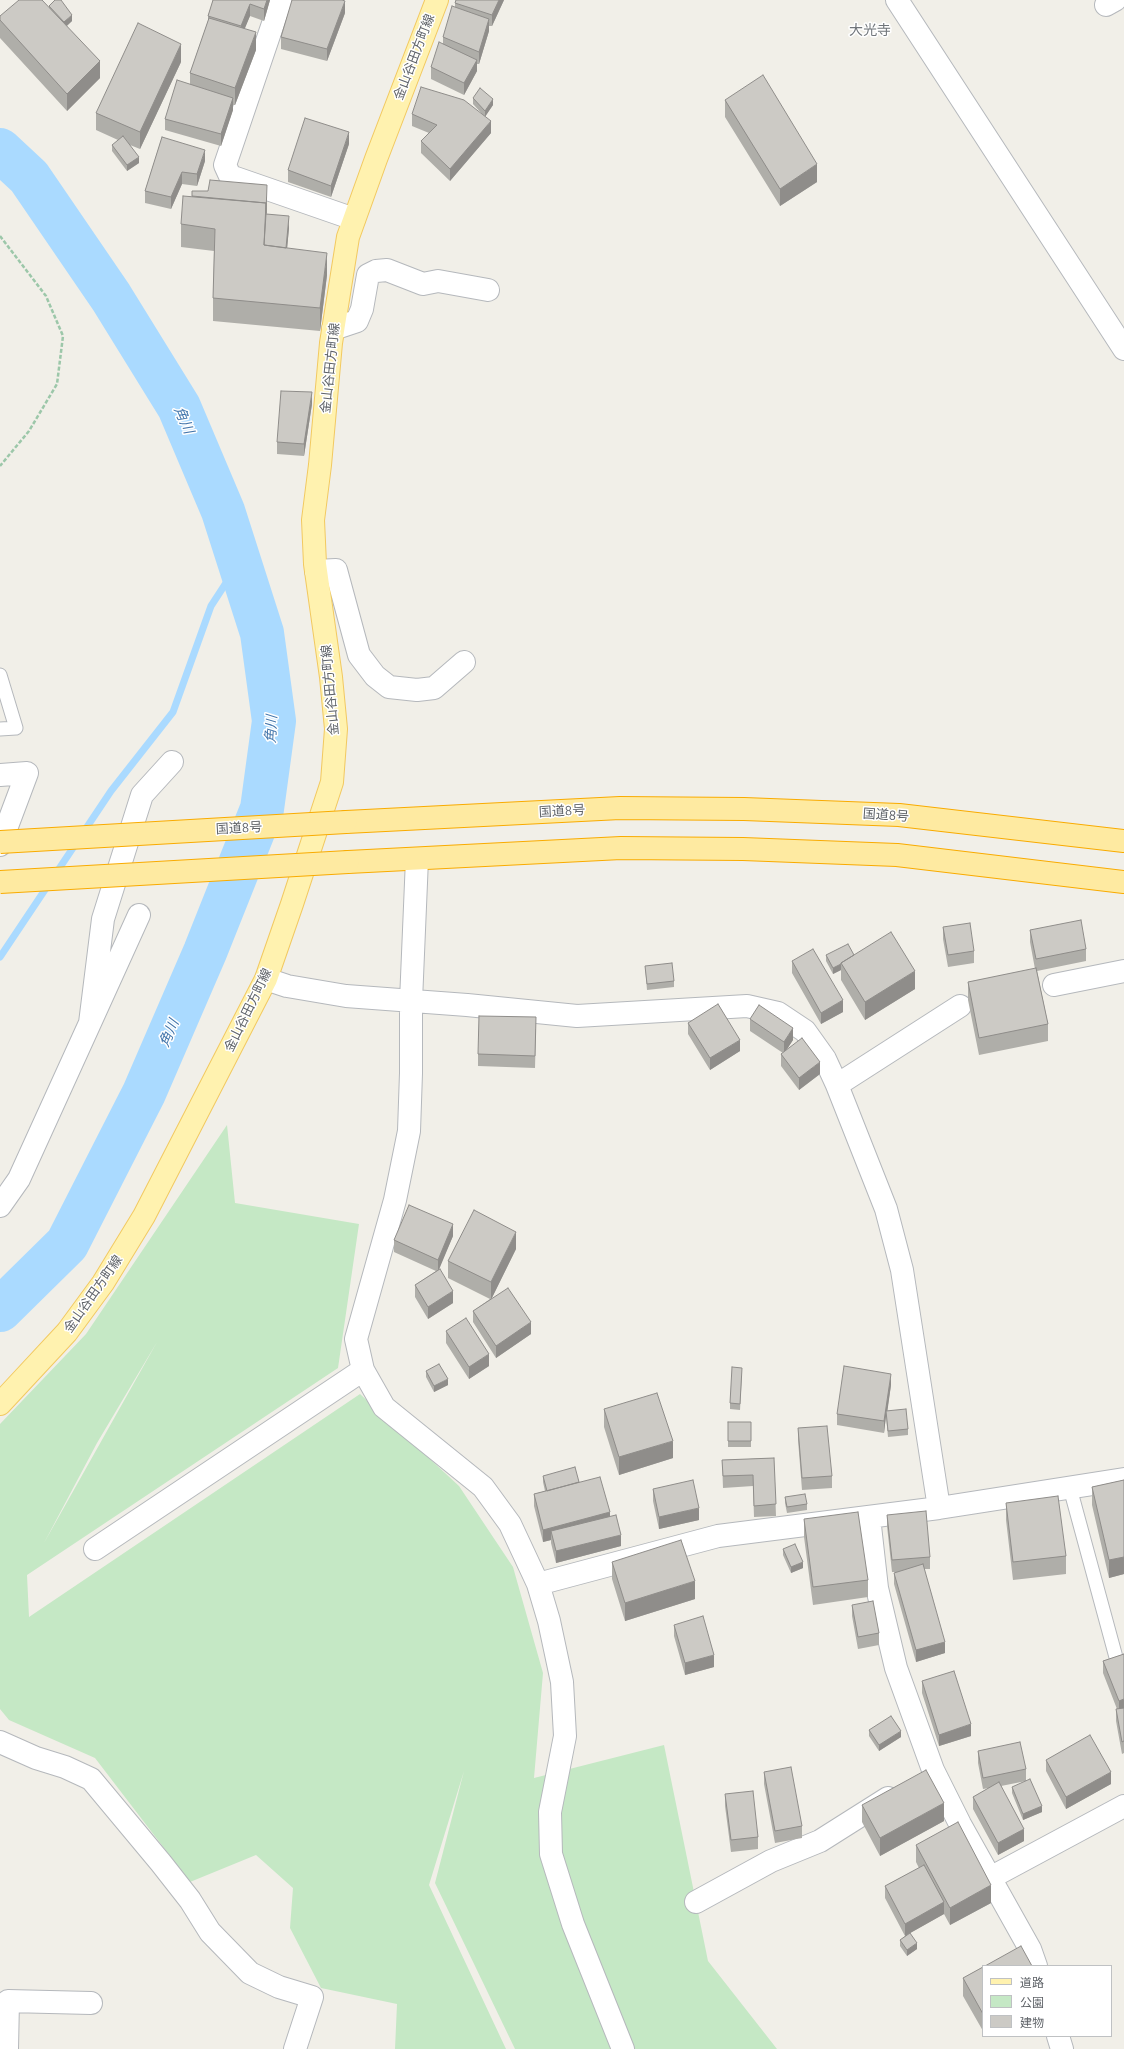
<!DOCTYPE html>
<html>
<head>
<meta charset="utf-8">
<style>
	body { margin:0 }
	#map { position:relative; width:1124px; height:2049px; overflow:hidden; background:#f1efe8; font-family:Ubuntu,"Noto Sans JP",sans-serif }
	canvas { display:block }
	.legend { position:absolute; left:982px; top:1965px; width:130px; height:72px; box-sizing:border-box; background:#fff; border:1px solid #bfc1c3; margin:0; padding:5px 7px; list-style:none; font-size:12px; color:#5f6368 }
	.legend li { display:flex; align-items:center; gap:8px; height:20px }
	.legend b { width:20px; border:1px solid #bfc1c3 }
</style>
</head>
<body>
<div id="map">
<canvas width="1124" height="2049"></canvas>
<ul class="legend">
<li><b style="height:5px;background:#fff2af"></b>道路</li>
<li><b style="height:11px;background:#c5e8c5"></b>公園</li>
<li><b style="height:11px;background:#cccac5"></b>建物</li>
</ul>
</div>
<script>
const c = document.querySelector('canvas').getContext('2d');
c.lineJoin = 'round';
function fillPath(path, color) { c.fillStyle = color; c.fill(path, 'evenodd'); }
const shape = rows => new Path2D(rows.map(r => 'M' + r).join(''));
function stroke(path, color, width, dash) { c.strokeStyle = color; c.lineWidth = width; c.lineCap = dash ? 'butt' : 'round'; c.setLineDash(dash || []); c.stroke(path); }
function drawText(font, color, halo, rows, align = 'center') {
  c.font = font + ' Ubuntu,"Noto Sans JP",sans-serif'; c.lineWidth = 3; c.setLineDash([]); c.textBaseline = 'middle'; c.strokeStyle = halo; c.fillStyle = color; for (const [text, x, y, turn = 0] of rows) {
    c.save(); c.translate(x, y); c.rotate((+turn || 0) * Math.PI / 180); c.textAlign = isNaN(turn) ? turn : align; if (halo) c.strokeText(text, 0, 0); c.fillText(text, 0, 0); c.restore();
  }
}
fillPath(shape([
	[227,1125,235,1203,359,1224,338,1368,27,1575,29,1617,360,1394,459,1486,513,1567,543,1673,534,1778,664,1745,708,1961,777,2049,515,2049,435,1883,464,1771,429,1885,506,2049,395,2049,397,2004,321,1988,290,1928,293,1888,256,1855,190,1882,95,1758,9,1720,0,1709,0,1424,86,1334],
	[157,1342,44,1543,97,1443]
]), '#c5e8c5');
stroke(shape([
	[0,957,111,791,173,712,211,606,239,563]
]), '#aadaff', 7);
stroke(shape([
	[0,150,29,177,111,297,179,407,223,511,262,633,274,721,262,809,205,952,144,1093,67,1244,0,1310]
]), '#aadaff', 44);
const service = shape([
	[0,675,16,728,0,729],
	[1070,1488,1117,1661]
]);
const minor = shape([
	[281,0,225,165,230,176,354,219],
	[897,0,1124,349],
	[1106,5,1115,0],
	[333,329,357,321,362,309,368,275,376,271,387,270,423,284,438,281,488,290],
	[316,571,336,570,359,655,375,676,389,687,417,690,434,688,464,662],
	[0,775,27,773,0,845],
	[417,859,411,1001,411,1073,409,1131,395,1200,356,1339,363,1370,384,1407,483,1487,510,1524,538,1584,549,1621,562,1682,565,1736,550,1812,551,1854,573,1924,623,2049],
	[139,915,90,1023,103,919,142,795,172,762],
	[266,979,287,986,346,996,467,1005,577,1016,747,1006,778,1013,805,1031,825,1059,837,1085,886,1209,902,1270,939,1508],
	[1054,985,1124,971],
	[837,1085,960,1006],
	[0,1206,19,1179,90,1023],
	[869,1517,877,1588,896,1668,933,1770,960,1824,1030,1949,1036,1966],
	[95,1549,363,1370],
	[538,1584,718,1536,939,1508,1124,1479],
	[0,1742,36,1758,65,1767,91,1779,161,1863,190,1900,210,1932,250,1973,279,1987,312,1997,295,2049],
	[990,1878,1124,1806],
	[696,1902,771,1861,820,1841,888,1798],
	[1058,2036,1062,2049],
	[7,2049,8,2001,91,2003]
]);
const primary = shape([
	[0,1404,67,1332,103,1283,144,1216,266,979,292,904,332,782,336,729,331,677,315,564,313,520,320,465,331,343,348,237,376,159,437,0]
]);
const trunk = shape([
	[346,822,620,808,744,809,899,815,1124,841],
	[348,862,621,848,743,849,897,855,1124,882]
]);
stroke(service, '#b5b8bc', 15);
stroke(minor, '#b5b8bc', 24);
stroke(primary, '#f2c960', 24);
stroke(trunk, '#f9ab00', 24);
stroke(shape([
	[0,236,46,296,63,336,57,384,29,431,0,466]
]), '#9cc7a9', 2.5, [4, 2]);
stroke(service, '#fff', 13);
stroke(minor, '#fff', 22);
stroke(primary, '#fff2af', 22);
stroke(trunk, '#feeaa1', 22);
const trunkBridge = shape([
	[0,842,346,822],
	[0,882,348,862]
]);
stroke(trunkBridge, '#f9ab00', 24, []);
stroke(trunkBridge, '#feeaa1', 22);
fillPath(shape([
	[213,0,270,0,264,21,250,16,244,29,256,50,235,105,233,105,233,110,221,146,165,130,165,119,190,84,190,73,208,21,208,16],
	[504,0,492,26,489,26,489,31,479,64,477,64,477,71,464,95,431,79,431,67,443,43,443,37,455,7,455,3],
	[49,6,72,21,67,26,100,78,67,111,0,38,0,16,49,8],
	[345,13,327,61,281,49,281,37],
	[181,62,140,149,130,145,139,163,127,171,112,151,112,145,118,140,96,130,96,113],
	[473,98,493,105,485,116,491,133,450,181,421,153,421,141,429,133,412,126,412,114,483,115,473,104],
	[725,100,817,182,780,206,725,117],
	[162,137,205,161,197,186,182,184,171,209,145,203,145,191],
	[349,144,331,197,288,182,288,170],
	[192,196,267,197,267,214,289,228,287,248,327,275,320,331,213,321,213,298,214,251,181,247,181,224],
	[312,404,304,456,277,454,277,442],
	[943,927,974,951,974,963,948,967,943,939],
	[1030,930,1086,949,1086,961,1037,971,1048,1024,1048,1041,979,1055,968,1000,968,982,1035,969,1030,942],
	[826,955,854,955,915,989,865,1020,841,980,841,970,833,974,826,961],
	[792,961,843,1012,821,1024,792,973],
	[645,966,674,981,674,987,647,990],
	[750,1019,793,1040,786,1050,820,1074,799,1090,781,1066,781,1054,783,1053,750,1031],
	[688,1023,740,1051,710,1070,688,1034],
	[536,1029,535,1068,478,1066,478,1054],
	[453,1236,438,1270,453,1303,428,1319,415,1297,415,1285,436,1271,394,1252,394,1240],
	[516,1249,491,1299,531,1334,496,1358,473,1322,473,1311,490,1299,448,1278,448,1261],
	[446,1331,489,1366,469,1379,446,1343],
	[426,1371,448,1385,434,1392,426,1377],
	[742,1374,740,1410,730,1409,730,1403],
	[891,1385,887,1411,908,1429,908,1435,888,1437,886,1416,884,1433,837,1425,837,1414],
	[604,1409,673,1458,619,1475,604,1427],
	[728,1422,751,1422,751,1447,728,1447],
	[798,1428,832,1476,832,1488,802,1490,798,1440],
	[774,1458,776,1516,754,1517,753,1486,723,1488,722,1460],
	[543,1476,579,1482,610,1516,621,1546,556,1563,551,1543,551,1540,543,1542,534,1506,534,1494,545,1491,543,1482],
	[1124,1480,1124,1574,1109,1578,1092,1505,1092,1487],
	[653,1489,699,1520,659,1529,653,1501],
	[785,1497,807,1504,807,1510,787,1513,785,1503],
	[1006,1503,1066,1556,1066,1574,1013,1580,1006,1520],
	[887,1515,930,1557,930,1569,924,1569,945,1653,916,1662,894,1584,894,1573,897,1572,892,1572,887,1526],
	[804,1519,868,1580,868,1597,813,1605,804,1537],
	[783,1549,803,1568,791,1573,783,1555],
	[612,1562,695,1599,625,1621,612,1579],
	[852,1605,879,1633,879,1645,858,1649,852,1616],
	[674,1625,714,1667,685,1675,674,1636],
	[1124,1654,1124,1753,1122,1754,1116,1721,1116,1709,1117,1709,1103,1673,1103,1661],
	[922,1681,971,1736,939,1746,922,1693],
	[869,1730,901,1737,879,1751,869,1736],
	[978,1751,1026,1769,1026,1781,1001,1786,1024,1841,998,1855,973,1809,973,1797,989,1788,983,1789,978,1763],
	[1046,1760,1111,1784,1066,1809,1046,1771],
	[764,1772,802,1826,802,1838,775,1843,764,1784],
	[1012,1787,1042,1812,1023,1820,1012,1793],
	[725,1794,758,1837,758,1849,731,1852,725,1806],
	[862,1805,944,1821,880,1856,862,1822],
	[916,1845,991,1903,950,1925,944,1914,910,1933,917,1949,907,1956,900,1946,900,1940,905,1936,885,1898,885,1886,919,1868,916,1862],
	[983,1967,983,2031,963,1996,963,1978]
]), '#afaea9');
fillPath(shape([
	[267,0,270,0,264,21,264,9],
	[499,0,504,0,492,26,492,15],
	[345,1,345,13,327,61,327,49],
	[250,4,250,16,241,38,241,26],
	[72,15,72,21,64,28,64,22],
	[489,19,489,31,479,64,479,52],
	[256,32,256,50,235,105,235,88],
	[181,44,181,62,140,149,140,132],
	[477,60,477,71,464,95,464,83],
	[100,61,100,78,67,111,67,94],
	[233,98,233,110,221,146,221,134],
	[493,99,493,105,485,117,485,111],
	[491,121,491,133,450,181,450,169],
	[349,132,349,144,331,197,331,186],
	[205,150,205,161,197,186,197,174],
	[139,157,139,163,127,171,127,165],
	[817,164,817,182,780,206,780,189],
	[182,172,182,184,171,209,171,197],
	[289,216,289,228,285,271,285,259],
	[327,253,327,275,320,331,320,308],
	[312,392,312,404,304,456,304,444],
	[841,964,841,970,833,974,833,968],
	[915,971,915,989,865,1020,865,1002],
	[843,1000,843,1012,821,1024,821,1013],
	[793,1028,793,1040,784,1054,784,1042],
	[740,1040,740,1051,710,1070,710,1058],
	[820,1062,820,1074,799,1090,799,1078],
	[453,1224,453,1236,438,1272,438,1260],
	[516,1232,516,1249,491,1300,491,1282],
	[453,1291,453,1303,428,1319,428,1307],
	[531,1322,531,1334,496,1358,496,1346],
	[489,1354,489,1366,469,1379,469,1367],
	[891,1374,891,1385,887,1414,886,1411,886,1416,884,1433,884,1421],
	[448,1379,448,1385,434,1392,434,1386],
	[673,1441,673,1458,619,1475,619,1457],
	[699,1508,699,1520,659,1529,659,1517],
	[610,1512,610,1524,551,1531,551,1540,543,1542,543,1530],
	[621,1535,621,1546,556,1563,556,1551],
	[1124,1557,1124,1574,1109,1578,1109,1560],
	[803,1562,803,1568,791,1573,791,1567],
	[695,1581,695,1599,625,1621,625,1603],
	[945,1642,945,1653,916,1662,916,1650],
	[714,1655,714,1667,685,1675,685,1663],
	[1124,1699,1124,1711,1119,1713,1119,1701],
	[971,1724,971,1736,939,1746,939,1735],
	[901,1731,901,1737,879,1751,879,1745],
	[1111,1772,1111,1784,1066,1809,1066,1797],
	[944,1803,944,1821,880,1856,880,1838],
	[1042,1806,1042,1812,1023,1820,1023,1814],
	[1024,1829,1024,1841,998,1855,998,1843],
	[991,1885,991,1903,950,1925,950,1908],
	[944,1902,944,1914,905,1936,905,1924],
	[917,1943,917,1949,907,1956,907,1950]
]), '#8f8d8a');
const building = shape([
	[19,0,42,0,100,61,67,94,0,20,0,16,19,0],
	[55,0,61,0,72,15,64,22,49,6,55,0],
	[213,0,267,0,264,9,250,4,241,26,208,16,213,0],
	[292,0,342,0,345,1,327,49,281,37,292,0],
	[456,0,499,0,492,15,455,3,456,0],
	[452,6,489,19,479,52,443,37,452,6],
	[209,18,256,32,235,88,190,73,209,18],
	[138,23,181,44,140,132,96,113,138,23],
	[439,42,477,60,464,83,431,67,439,42],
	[763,75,817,164,780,189,725,100,763,75],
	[177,80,233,98,221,134,165,119,177,80],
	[421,87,464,100,491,121,450,169,421,141,437,125,412,114,421,87],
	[480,88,493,99,485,111,473,98,480,88],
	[305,118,349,132,331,186,288,170,305,118],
	[123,136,139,157,127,165,112,145,123,136],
	[162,137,205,150,197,174,182,172,171,197,145,191,162,137],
	[210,180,267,185,266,213,266,203,192,196,192,191,208,191,210,180],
	[183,196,266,203,264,245,327,253,320,308,213,298,215,229,181,224,183,196],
	[266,214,289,216,286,248,264,245,266,214],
	[281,391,312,392,304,444,277,442,281,391],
	[1081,920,1086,949,1036,959,1030,930,1081,920],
	[970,923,974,951,948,955,943,927,970,923],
	[891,932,915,971,865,1002,841,963,891,932],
	[848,944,854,955,841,963,841,964,833,968,826,955,848,944],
	[813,949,843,1000,821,1013,792,961,813,949],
	[672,963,674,981,647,984,645,966,672,963],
	[1036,968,1048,1024,979,1038,968,982,1036,968],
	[718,1004,740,1040,710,1058,688,1023,718,1004],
	[759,1005,793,1028,784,1042,750,1019,759,1005],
	[479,1016,536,1017,535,1056,478,1054,479,1016],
	[802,1038,820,1062,799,1078,781,1054,802,1038],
	[409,1205,453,1224,438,1260,394,1240,409,1205],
	[474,1210,516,1232,491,1282,448,1261,474,1210],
	[440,1269,453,1291,428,1307,415,1285,440,1269],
	[508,1288,531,1322,496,1346,473,1311,508,1288],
	[466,1318,489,1354,469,1367,446,1331,466,1318],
	[439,1364,448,1379,434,1386,426,1371,439,1364],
	[844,1366,891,1374,884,1421,837,1414,844,1366],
	[732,1367,742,1368,740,1404,730,1403,732,1367],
	[657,1393,673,1441,619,1457,604,1409,657,1393],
	[906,1409,908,1429,888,1431,886,1411,906,1409],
	[728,1422,751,1422,751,1441,728,1441,728,1422],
	[827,1426,832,1476,802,1478,798,1428,827,1426],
	[774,1458,776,1504,754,1506,753,1475,723,1476,722,1460,774,1458],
	[575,1467,579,1482,547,1491,543,1476,575,1467],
	[600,1477,610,1512,543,1530,534,1494,600,1477],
	[693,1480,699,1508,659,1517,653,1489,693,1480],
	[1124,1480,1124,1557,1109,1560,1092,1487,1124,1480],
	[805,1494,807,1504,787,1507,785,1497,805,1494],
	[1058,1496,1066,1556,1013,1562,1006,1503,1058,1496],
	[926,1511,930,1557,892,1560,887,1515,926,1511],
	[858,1512,868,1580,813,1587,804,1519,858,1512],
	[616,1515,621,1535,556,1551,551,1531,616,1515],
	[681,1540,695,1581,625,1603,612,1562,681,1540],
	[795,1544,803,1562,791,1567,783,1549,795,1544],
	[923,1564,945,1642,916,1650,894,1573,923,1564],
	[873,1601,879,1633,858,1637,852,1605,873,1601],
	[703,1616,714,1655,685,1663,674,1625,703,1616],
	[1124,1654,1124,1699,1119,1701,1103,1661,1124,1654],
	[954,1671,971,1724,939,1735,922,1681,954,1671],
	[1124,1708,1124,1741,1122,1742,1116,1709,1124,1708],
	[891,1716,901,1731,879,1745,869,1730,891,1716],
	[1090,1735,1111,1772,1066,1797,1046,1760,1090,1735],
	[1020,1742,1026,1769,983,1778,978,1751,1020,1742],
	[791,1767,802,1826,775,1831,764,1772,791,1767],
	[926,1770,944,1803,880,1838,862,1805,926,1770],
	[1030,1779,1042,1806,1023,1814,1012,1787,1030,1779],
	[999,1782,1024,1829,998,1843,973,1797,999,1782],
	[753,1791,758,1837,731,1840,725,1794,753,1791],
	[958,1822,991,1885,950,1908,916,1845,958,1822],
	[924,1865,944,1902,905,1924,885,1886,924,1865],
	[910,1933,917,1943,907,1950,900,1940,910,1933],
	[1021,1946,1032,1966,985,1966,1021,1946],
	[983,1967,983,2014,963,1978,983,1967]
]);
fillPath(building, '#cccac5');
stroke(building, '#8f8d8a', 1);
drawText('13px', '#5f6368', '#fff', [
	["金山谷田方町線",414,57,-69],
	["金山谷田方町線",330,368,-84],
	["金山谷田方町線",330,690,-95],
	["国道8号",562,811,-3],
	["国道8号",886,815,4],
	["国道8号",239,828,-3],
	["金山谷田方町線",248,1010,-64],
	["金山谷田方町線",93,1294,-55]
]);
drawText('14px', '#70757a', '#fff', [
	["大光寺",870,30]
]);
drawText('italic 14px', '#4174aa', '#fff', [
	["角川",184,420,66],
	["角川",271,729,-87],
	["角川",169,1033,-67]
]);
</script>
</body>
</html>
